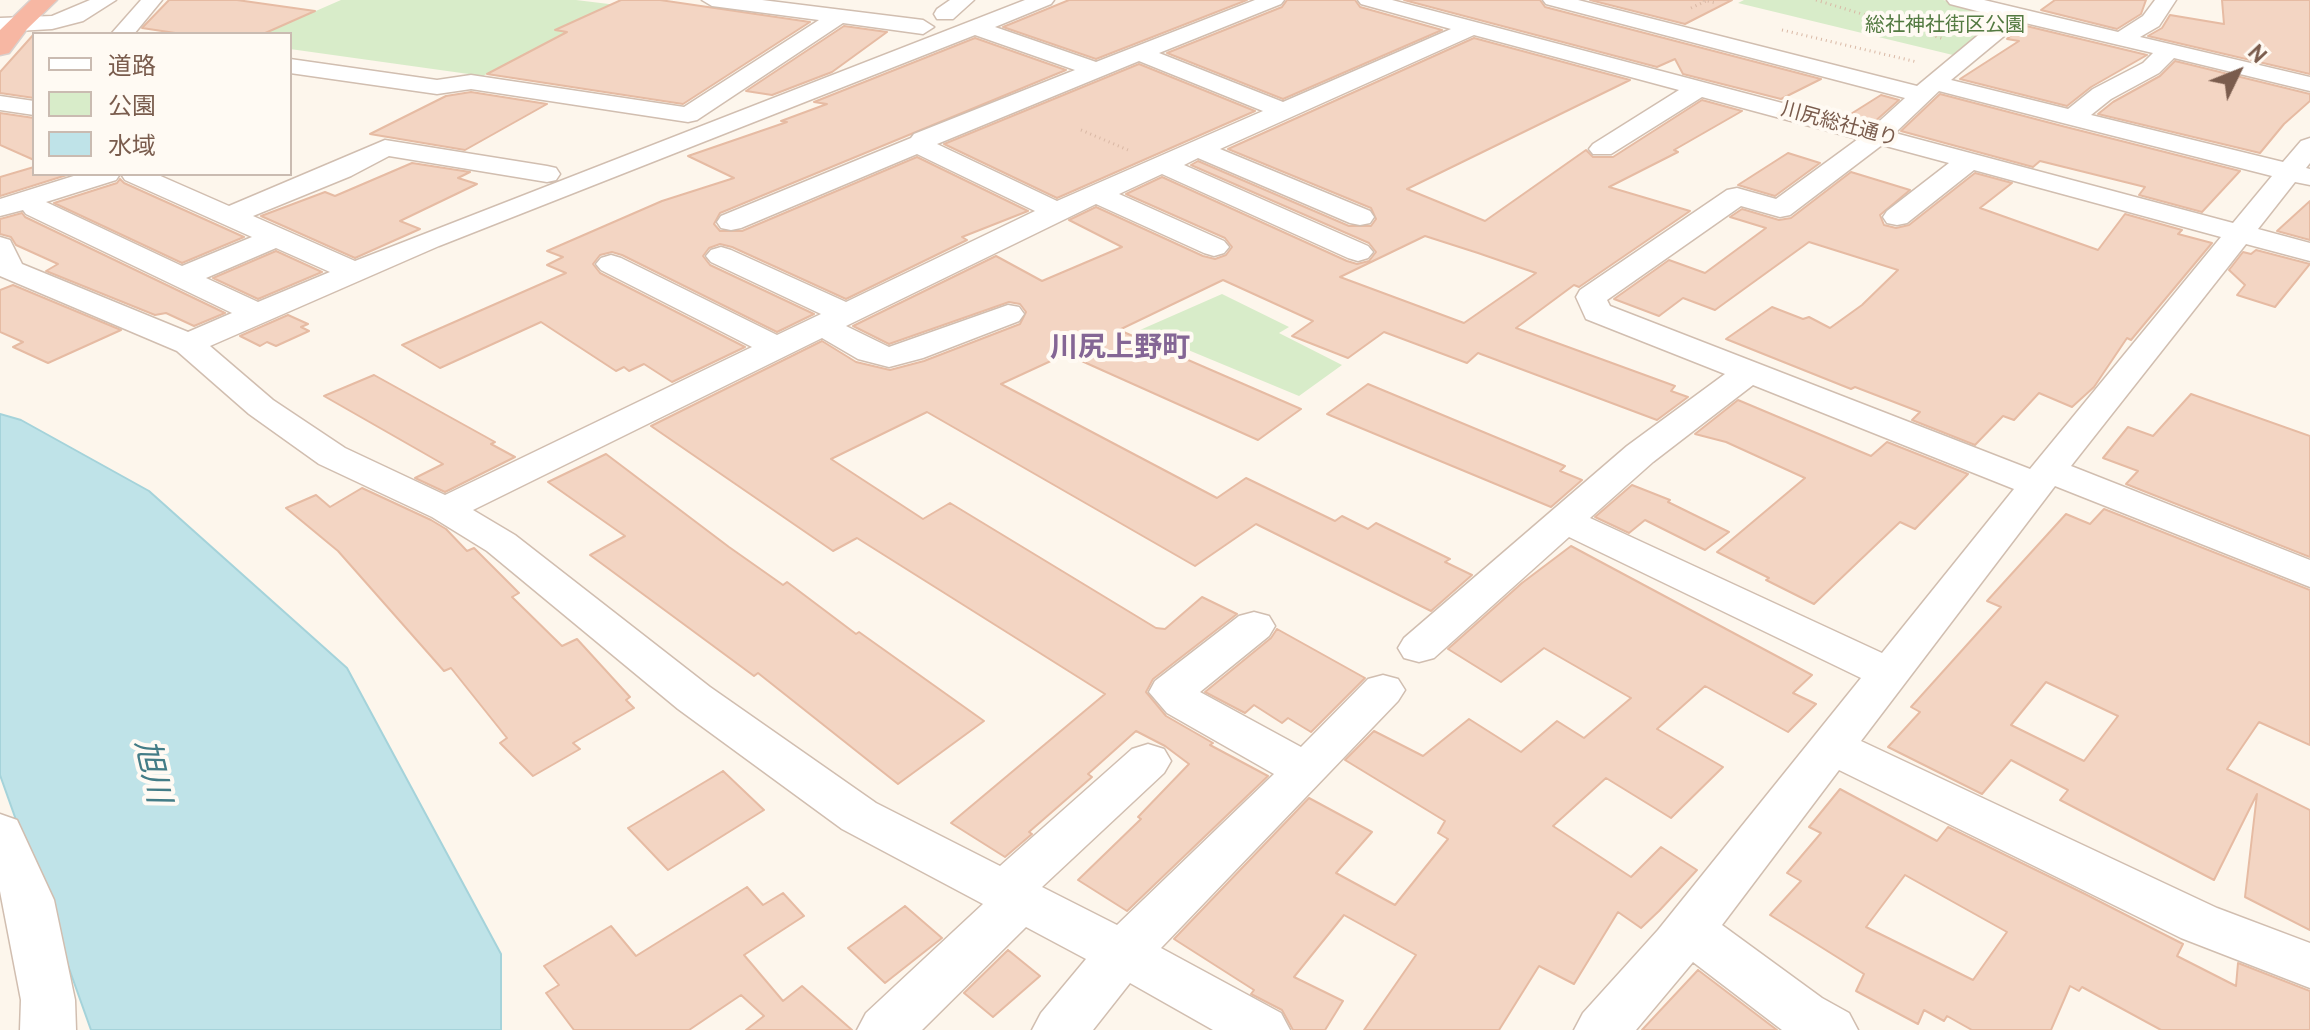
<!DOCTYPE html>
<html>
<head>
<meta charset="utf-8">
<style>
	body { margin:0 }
	#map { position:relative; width:2310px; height:1030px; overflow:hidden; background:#fdf6ec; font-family:Overpass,"Noto Sans JP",sans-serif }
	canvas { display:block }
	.legend { position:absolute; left:32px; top:32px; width:260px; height:144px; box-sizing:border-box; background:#fffaf3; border:2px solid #cabbb1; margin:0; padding:10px 14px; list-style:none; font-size:24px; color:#7a5c4d }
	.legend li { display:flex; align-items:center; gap:16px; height:40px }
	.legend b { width:40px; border:2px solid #cabbb1 }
	.north { position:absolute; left:2198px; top:32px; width:80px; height:80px; -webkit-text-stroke:6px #fffaf3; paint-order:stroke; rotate:47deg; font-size:22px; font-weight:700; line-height:32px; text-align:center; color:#7a5c4d }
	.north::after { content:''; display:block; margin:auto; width:28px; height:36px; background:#7a5c4d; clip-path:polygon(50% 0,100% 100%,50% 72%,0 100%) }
</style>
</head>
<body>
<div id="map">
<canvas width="2310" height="1030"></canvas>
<ul class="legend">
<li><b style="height:10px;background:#fff"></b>道路</li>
<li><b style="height:22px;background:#d8ecc9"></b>公園</li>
<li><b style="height:22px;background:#bfe3e8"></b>水域</li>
</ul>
<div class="north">N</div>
</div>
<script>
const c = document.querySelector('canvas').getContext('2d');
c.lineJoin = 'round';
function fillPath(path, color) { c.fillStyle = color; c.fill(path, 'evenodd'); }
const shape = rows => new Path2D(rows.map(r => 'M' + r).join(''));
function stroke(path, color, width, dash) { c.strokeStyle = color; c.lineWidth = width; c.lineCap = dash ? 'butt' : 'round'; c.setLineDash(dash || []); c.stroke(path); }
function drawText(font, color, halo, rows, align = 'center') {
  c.font = font + ' Overpass,"Noto Sans JP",sans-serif'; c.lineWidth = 8; c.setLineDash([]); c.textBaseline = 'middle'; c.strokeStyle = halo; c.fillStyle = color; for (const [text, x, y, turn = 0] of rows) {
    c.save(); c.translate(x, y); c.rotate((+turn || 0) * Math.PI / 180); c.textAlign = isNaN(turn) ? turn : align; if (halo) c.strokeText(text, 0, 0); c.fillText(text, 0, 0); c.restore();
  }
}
fillPath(shape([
	[341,0,576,0,617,5,483,76,290,49,290,34,263,34],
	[1744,0,1943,0,2007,14,1957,56,1738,3],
	[1222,294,1289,327,1279,333,1342,365,1299,396,1140,330]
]), '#d8ecc9');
const water = shape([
	[0,414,21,420,149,491,347,668,501,954,501,1030,91,1030,0,775,0,414]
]);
fillPath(water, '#bfe3e8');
stroke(water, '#a5d3da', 2);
const building = shape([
	[169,0,237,0,315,11,263,34,182,34,142,28,169,0],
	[621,0,660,0,810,22,683,104,487,74,567,32,555,30,621,0],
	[1069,0,1247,0,1096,59,1003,27,1069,0],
	[1287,0,1355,0,1360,7,1442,30,1283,99,1167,53,1282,7,1287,0],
	[1404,0,1540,0,1545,7,1821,79,1781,99,1683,74,1675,59,1657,67,1404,0],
	[1590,0,1732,0,1685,24,1590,0],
	[2055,0,2146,0,2141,14,2117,29,2041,10,2055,0],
	[2222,0,2310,0,2310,74,2148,36,2162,28,2170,15,2224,24,2222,0],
	[2022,25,2147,55,2091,87,2067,106,1960,79,2019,41,2007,39,2022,25],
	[844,26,887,32,832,72,772,95,746,91,844,26],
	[34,34,34,98,0,93,0,72,34,34],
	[975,38,1066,70,720,213,714,224,720,231,742,231,917,157,1028,211,962,237,967,240,846,299,732,247,720,244,709,248,703,256,710,265,814,314,777,332,622,255,612,252,600,255,593,264,600,273,745,347,672,382,644,364,629,371,624,367,616,371,541,322,440,368,402,345,566,273,547,265,563,257,547,251,662,201,734,178,688,156,787,122,781,121,827,104,814,102,975,38],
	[1474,38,1630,80,1407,189,1485,221,1586,150,1593,157,1613,157,1702,100,1742,111,1674,150,1678,152,1609,187,1690,211,1579,287,1574,285,1516,328,1675,386,1671,391,1688,397,1657,420,1478,353,1467,363,1384,332,1348,358,1292,336,1313,321,1223,280,1119,330,1301,409,1258,440,1066,354,1001,384,1217,498,1246,478,1335,521,1342,516,1368,529,1376,523,1450,559,1445,562,1472,575,1431,611,1256,524,1195,566,927,412,831,459,923,519,950,503,1156,628,1165,629,1202,597,1237,614,1153,679,1146,692,1166,716,1213,743,1210,745,1268,776,1127,911,1078,880,1141,819,1138,817,1189,764,1165,746,1136,731,1088,774,1092,777,1029,832,1032,834,1005,857,951,823,1105,694,857,538,833,551,651,426,822,341,856,362,890,370,924,361,1020,324,1026,312,1020,304,1009,302,889,344,853,326,996,256,1042,281,1122,247,1069,220,1096,207,1203,256,1215,259,1226,255,1232,247,1225,238,1126,194,1162,177,1347,261,1357,264,1369,261,1376,252,1369,243,1191,165,1198,161,1349,226,1371,226,1376,219,1371,208,1228,149,1474,38],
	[1425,236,1478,253,1536,273,1464,323,1340,277,1425,236],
	[2175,61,2310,94,2310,101,2284,124,2260,153,2098,114,2113,102,2160,76,2175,61],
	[1139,64,1255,111,1057,198,944,144,1139,64],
	[471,92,547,104,465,150,370,134,446,96,471,92],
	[1940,94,2062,126,2240,171,2202,212,2139,195,2145,187,2040,161,2033,167,1901,131,1940,94],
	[1881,95,1899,100,1872,124,1846,117,1881,95],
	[0,113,34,118,34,160,0,145,0,113],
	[1788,153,1820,163,1775,196,1738,185,1788,153],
	[412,163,470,172,458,178,477,184,400,221,420,229,355,258,261,216,325,192,335,196,412,163],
	[34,167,34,174,70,174,0,196,0,177,34,167],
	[1851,172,1910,190,1880,215,1884,225,1896,228,1909,225,1975,173,2012,183,1980,208,2098,250,2125,214,2182,230,2178,234,2212,243,2131,340,2127,338,2094,387,2072,407,2039,393,2014,420,2003,416,1975,445,1912,420,1920,412,1855,387,1851,389,1726,339,1772,307,1803,319,1809,317,1830,328,1862,305,1898,270,1809,242,1715,310,1683,298,1659,316,1614,299,1669,260,1705,273,1766,228,1730,217,1742,209,1779,220,1791,218,1851,172],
	[120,179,124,183,244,237,182,263,54,203,117,183,120,179],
	[2310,201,2310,240,2277,231,2310,201],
	[22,213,25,217,225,313,194,326,166,313,155,315,46,271,58,264,16,245,11,237,0,234,0,219,22,213],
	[2256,250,2310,264,2275,307,2237,295,2245,285,2229,270,2243,252,2251,254,2256,250],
	[276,251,322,272,258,299,213,278,276,251],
	[13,285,121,330,48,363,13,347,23,342,0,332,0,290,13,285],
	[288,315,308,324,301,327,309,331,276,346,267,342,260,346,240,336,288,315],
	[374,375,495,442,491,444,515,457,445,492,415,478,443,464,324,396,374,375],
	[1368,384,1565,466,1560,471,1582,480,1551,507,1327,414,1368,384],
	[2191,394,2310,436,2310,557,2126,484,2138,471,2103,458,2128,427,2153,436,2191,394],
	[1738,400,1871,456,1887,442,1968,474,1915,529,1900,522,1814,604,1766,580,1769,578,1717,552,1805,478,1726,442,1695,434,1738,400],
	[606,454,729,547,783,585,787,582,856,634,859,632,984,721,898,784,758,673,754,676,590,555,625,536,548,482,606,454],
	[1632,485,1670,500,1668,502,1729,532,1705,550,1645,520,1629,533,1595,517,1632,485],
	[362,488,431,520,446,529,467,551,474,548,519,593,512,597,562,646,577,639,630,697,626,700,634,708,573,743,580,749,533,776,500,743,507,738,451,668,444,671,338,551,286,508,316,495,330,507,362,488],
	[2104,509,2310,590,2310,745,2259,722,2227,769,2310,810,2310,930,2245,897,2257,794,2214,880,2060,800,2068,790,2011,760,1982,794,1888,747,1920,712,1911,707,2001,607,1987,601,2066,514,2090,524,2104,509],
	[2046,682,2118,716,2084,761,2011,725,2046,682],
	[1571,546,1812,675,1793,693,1816,704,1788,732,1705,686,1657,729,1723,767,1671,818,1606,778,1553,826,1631,877,1661,847,1697,870,1659,911,1641,928,1618,912,1574,984,1539,966,1499,1030,1364,1030,1416,955,1344,915,1294,977,1343,1001,1325,1030,1293,1030,1282,1010,1251,994,1254,990,1174,939,1309,798,1372,832,1336,873,1395,905,1448,839,1438,833,1445,821,1345,760,1374,731,1423,756,1469,719,1521,752,1557,721,1584,738,1631,698,1544,648,1501,682,1448,649,1522,583,1571,546],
	[1277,629,1365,678,1311,732,1288,718,1282,723,1254,705,1245,713,1205,692,1271,638,1277,629],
	[723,771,764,810,668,870,628,828,723,771],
	[1840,789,1937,841,1948,827,2085,894,2183,944,2177,956,2236,986,2238,963,2310,991,2310,1030,2161,1030,2082,987,2079,991,2070,986,2051,1030,1972,1030,1947,1016,1944,1021,1924,1010,1918,1024,1856,991,1864,974,1770,915,1801,881,1787,873,1821,833,1809,827,1840,789],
	[1905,875,2007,932,1973,980,1866,927,1905,875],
	[747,887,763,905,783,893,804,916,744,955,783,1001,802,986,852,1030,746,1030,764,1016,741,995,689,1030,574,1030,546,993,559,985,544,966,611,926,636,956,747,887],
	[905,906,942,938,885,983,848,948,905,906],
	[1008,950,1040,976,993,1017,964,993,1008,950],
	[1698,970,1777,1030,1642,1030,1698,970]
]);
fillPath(building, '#f3d5c3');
stroke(building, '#e6bba3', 2);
const minor = shape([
	[90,0,116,0,83,21,52,29,0,32,0,18,52,16,90,0],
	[141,0,162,0,134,34,111,34,141,0],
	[702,0,762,0,923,20,934,27,923,34,843,23,697,120,688,122,471,89,437,94,290,73,290,59,437,80,471,75,684,107,819,20,712,6,702,0],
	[950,0,974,0,953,19,937,19,934,14,937,9,950,0],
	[1025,0,1054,0,1051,4,995,27,1096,62,1255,0,1284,0,1281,4,1159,53,1283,102,1451,29,1361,4,1358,0,1392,0,1873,127,1905,98,1546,4,1543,0,1578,0,1917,86,2000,17,1950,4,1947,0,1984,0,2118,32,2143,16,2155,0,2176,0,2159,26,2140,37,2310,77,2310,91,2174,58,2159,73,2111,99,2091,115,2283,162,2301,141,2310,138,2310,163,2306,168,2310,169,2310,185,2295,182,2258,229,2310,243,2310,261,2246,244,2071,466,2310,560,2310,587,2055,486,1861,741,2217,908,2310,943,2310,988,2181,938,1839,770,1722,925,1822,998,1849,1013,1858,1030,1782,1030,1693,962,1636,1030,1574,1030,1583,1013,1658,930,1861,678,1569,537,1434,658,1419,662,1404,658,1398,648,1404,638,1627,446,1725,374,1586,319,1576,297,1580,290,1727,190,1737,188,1776,199,1858,139,1702,97,1611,154,1593,154,1589,149,1593,144,1679,90,1474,35,1220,149,1370,211,1374,217,1370,223,1360,225,1350,223,1198,158,1184,165,1368,246,1373,252,1368,258,1358,261,1348,258,1162,174,1119,194,1224,241,1229,247,1224,253,1214,256,1204,253,1096,204,846,326,889,347,1008,305,1019,307,1024,314,1019,321,923,358,889,367,858,359,822,338,473,510,515,535,710,687,876,803,1000,866,1132,749,1148,744,1164,749,1171,761,1164,773,1042,887,1117,925,1274,774,1167,713,1149,692,1155,681,1239,616,1254,612,1269,616,1275,626,1269,636,1200,692,1301,747,1368,679,1383,675,1398,679,1405,690,1398,701,1161,948,1281,1013,1290,1030,1213,1030,1130,983,1093,1030,1032,1030,1041,1013,1086,959,1026,927,922,1030,857,1030,866,1013,983,904,842,829,678,709,487,551,432,517,319,464,249,414,177,351,0,276,0,237,10,240,22,264,188,332,232,313,26,214,23,210,0,216,0,199,80,174,120,174,116,180,46,202,182,266,252,237,125,180,121,174,156,174,229,206,385,140,547,166,556,168,560,174,556,180,547,182,389,156,351,176,253,216,355,261,1025,0],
	[2021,22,2153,53,2143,63,2093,89,2068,109,1951,80,2021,22],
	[975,35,1075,70,914,134,911,138,721,216,717,222,721,228,731,230,741,228,917,154,1035,211,846,302,731,250,721,247,711,250,706,256,711,262,821,314,777,335,621,258,611,255,601,258,596,264,601,270,752,347,445,495,345,448,273,400,210,346,439,246,975,35],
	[1139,61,1263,111,1057,201,937,144,1139,61],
	[1939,91,2063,123,2272,176,2233,223,1895,133,1939,91],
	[1882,145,1949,163,1887,211,1883,217,1887,223,1897,225,1907,223,1974,170,2221,237,2030,469,1610,306,1607,300,1741,206,1780,217,1790,215,1882,145],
	[276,248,330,272,258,302,206,278,276,248],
	[1753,385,2014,489,1882,653,1590,518,1653,462,1753,385],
	[0,96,34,101,34,115,0,110,0,96],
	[0,814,17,820,54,900,75,1000,76,1030,20,1030,21,1000,0,891,0,814]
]);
const highway = shape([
	[31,0,57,0,27,29,9,53,0,55,0,30,31,0]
]);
stroke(minor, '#d1beb0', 3);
stroke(highway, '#dad1cd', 3);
stroke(shape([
	[1703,0,1716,3],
	[1816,0,1944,39],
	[1691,8,1706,1],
	[1782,30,1917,62],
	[1081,130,1128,150]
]), '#d9b8a5', 3, [1, 4]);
fillPath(minor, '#fff');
fillPath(highway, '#f7b7a3');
drawText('20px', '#537a41', '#fffaf3', [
	["総社神社街区公園",1945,27]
]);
drawText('20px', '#7a5c4d', '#fffaf3', [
	["川尻総社通り",1839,126,15]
]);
drawText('bold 28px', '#846695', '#fffaf3', [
	["川尻上野町",1120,350]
]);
drawText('italic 32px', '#437c86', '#fffaf3', [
	["旭川",149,772,77]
]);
</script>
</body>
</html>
